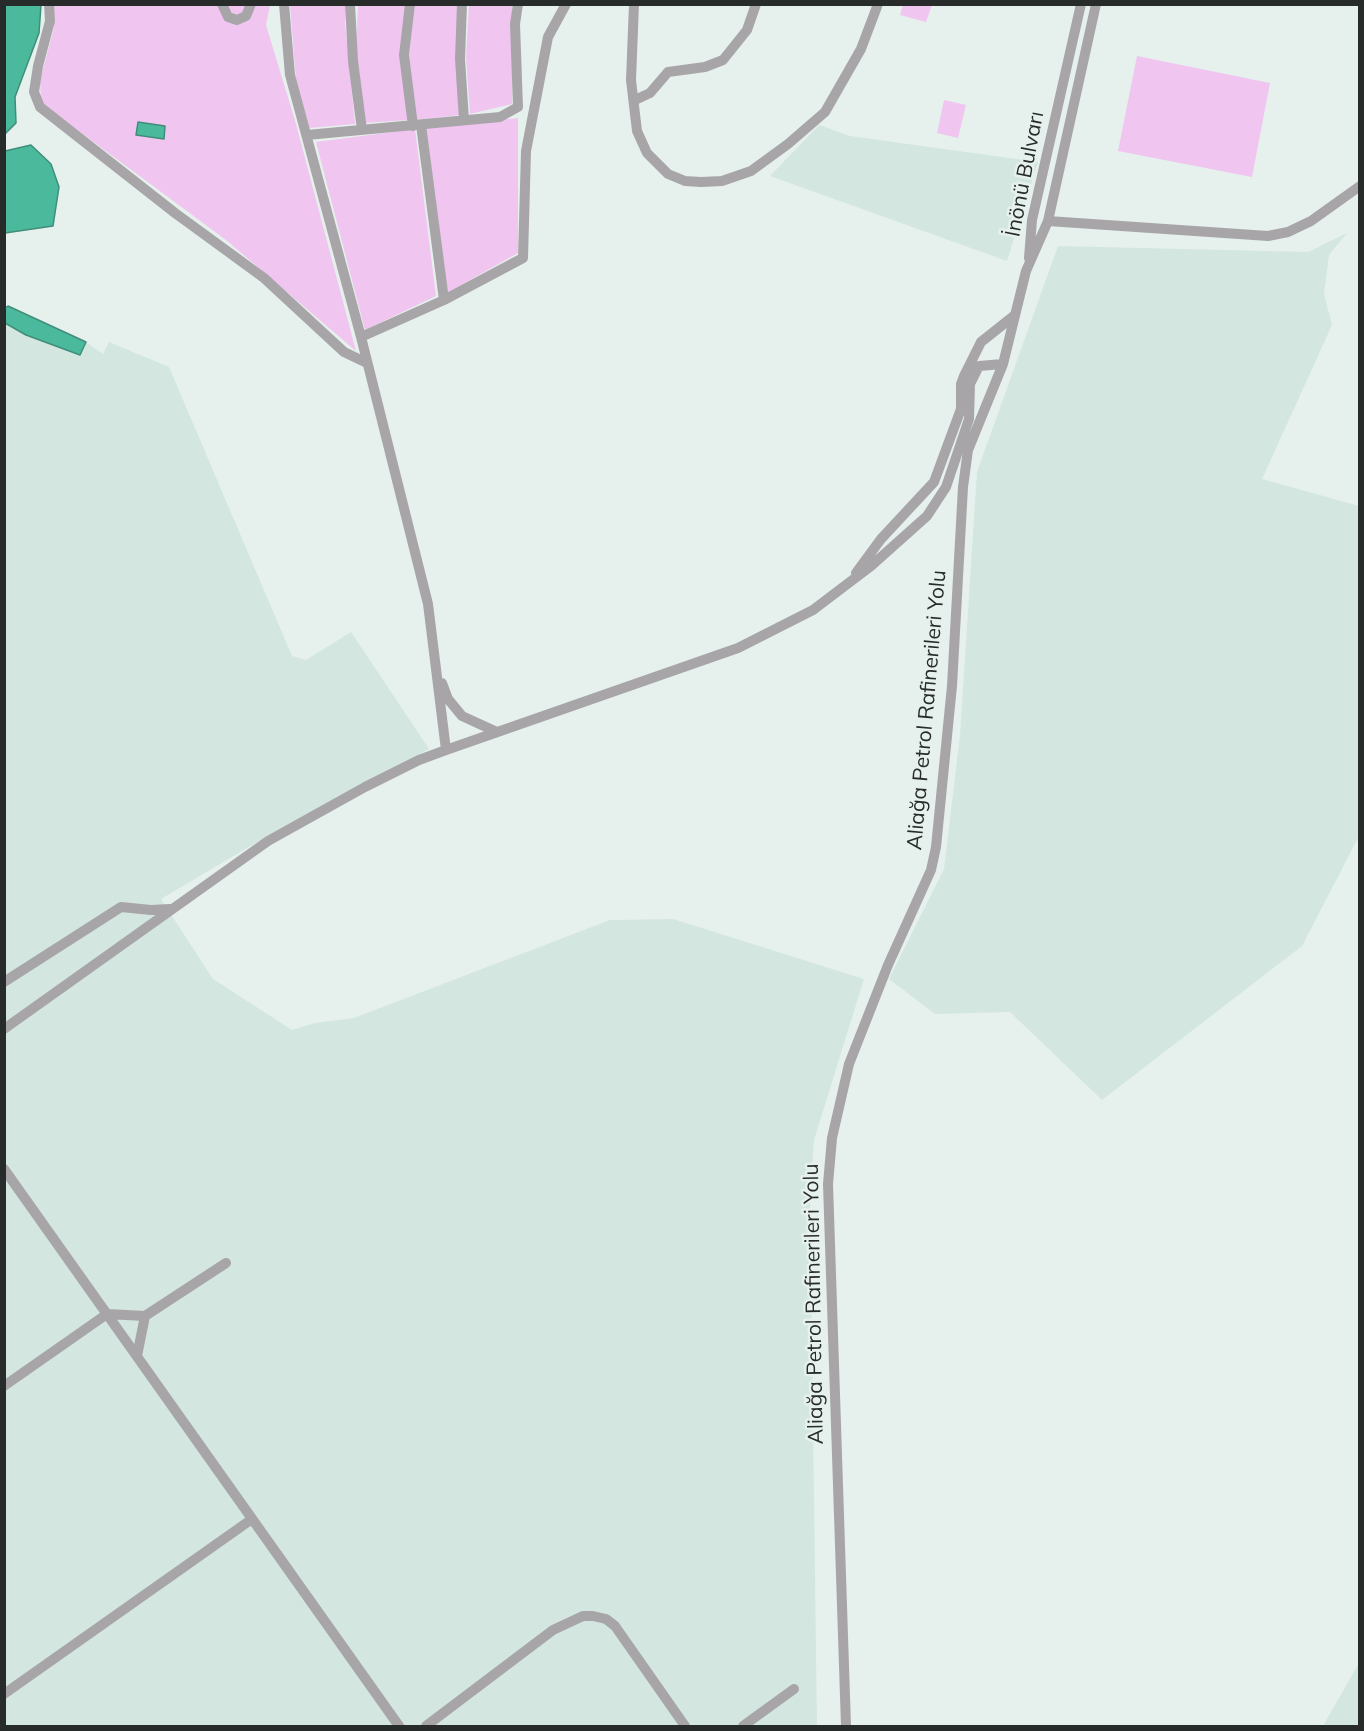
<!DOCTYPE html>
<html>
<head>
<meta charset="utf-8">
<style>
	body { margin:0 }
	#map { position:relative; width:1364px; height:1731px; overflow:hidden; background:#e6f1ed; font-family:Mulish,sans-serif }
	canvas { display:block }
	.frame { position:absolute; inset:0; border:6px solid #272b2a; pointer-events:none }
</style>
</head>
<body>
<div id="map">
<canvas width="1364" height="1731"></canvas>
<div class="frame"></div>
</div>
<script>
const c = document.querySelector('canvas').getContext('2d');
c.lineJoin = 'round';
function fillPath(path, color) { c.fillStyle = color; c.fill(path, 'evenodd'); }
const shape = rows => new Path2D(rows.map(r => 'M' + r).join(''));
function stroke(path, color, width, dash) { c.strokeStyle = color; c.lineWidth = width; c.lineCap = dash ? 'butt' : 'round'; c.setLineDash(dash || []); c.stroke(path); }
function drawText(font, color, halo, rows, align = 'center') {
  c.font = font + ' Mulish,sans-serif'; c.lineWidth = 5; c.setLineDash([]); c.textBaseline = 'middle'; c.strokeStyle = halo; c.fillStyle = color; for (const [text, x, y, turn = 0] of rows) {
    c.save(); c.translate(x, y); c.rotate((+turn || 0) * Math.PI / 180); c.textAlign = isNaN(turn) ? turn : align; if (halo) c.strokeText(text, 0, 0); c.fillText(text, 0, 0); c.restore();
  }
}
fillPath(shape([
	[819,125,850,136,1038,162,1007,261,770,176],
	[1347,233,1329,255,1324,294,1332,325,1262,479,1359,506,1359,836,1302,946,1102,1100,1010,1012,935,1014,889,979,944,869,960,735,977,472,1058,246,1308,252],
	[4,323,26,335,80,354,86,342,103,354,109,342,169,367,292,656,306,660,351,632,429,749,269,835,161,899,213,979,292,1030,315,1023,354,1018,610,920,673,919,864,979,814,1140,810,1198,817,1726,5,1726],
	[1359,1663,1359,1726,1323,1726]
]), '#d3e6df');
fillPath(shape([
	[53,5,270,5,266,25,296,124,356,351,226,240,41,103,40,80,54,28],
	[290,5,346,5,345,23,355,124,309,128,296,80],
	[358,5,405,5,408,120,364,123,356,49],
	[414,5,459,5,460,115,416,120,409,58],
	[469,5,512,5,512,104,470,114,466,57],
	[903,5,932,5,926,22,900,15],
	[1137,56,1270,83,1252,177,1118,151],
	[944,100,966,105,958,138,937,133],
	[518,118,518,253,447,293,426,128],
	[415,129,436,296,365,330,316,142]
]), '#f0c5f0');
const water = shape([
	[5,4,41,5,39,33,15,97,16,123,5,134,5,4],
	[138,122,165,126,164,139,136,135,138,122],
	[31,145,51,164,59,187,53,226,5,233,5,151,31,145],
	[8,306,86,342,80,355,26,335,5,323,5,308,8,306]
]);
fillPath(water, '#4ab99c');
stroke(water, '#408e7a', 1.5);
stroke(shape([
	[49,4,50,21,38,66,34,92,40,107,175,213,264,278,344,352,367,363],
	[222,4,228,17,237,20,246,16,251,4],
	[284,4,290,75,361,337,428,604,446,750],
	[350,4,353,61,362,130],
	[410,4,404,55,413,126],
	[462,4,460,59,464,120],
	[634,4,631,80,637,131,647,153,668,174,685,181,701,182,722,181,751,171,788,144,825,112,861,49,878,4],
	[635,100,650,93,668,72,705,67,723,60,747,30,756,4],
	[421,125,444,300],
	[307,135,500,117,518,107,515,24,518,4],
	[1048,221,1268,236,1288,232,1311,221,1360,186],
	[1029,258,1032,220,1081,4],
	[361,337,444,300,523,258,526,151,548,37,566,4],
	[856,573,881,539,934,482,961,409,961,384,964,376,981,342,1015,315],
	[442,683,448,699,462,716,497,732],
	[4,982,121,907,151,910,170,909],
	[4,1029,268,841,365,787,419,760,446,750,738,648,813,610,871,566,927,516,946,487,969,419,970,384,979,366,1003,364],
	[4,1169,399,1726],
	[137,1356,145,1316],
	[4,1386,107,1314,145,1316,226,1263],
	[4,1694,252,1519],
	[426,1726,553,1630,583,1616,593,1616,606,1619,615,1626,685,1726],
	[743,1726,794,1689],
	[846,1726,828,1184,832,1138,849,1064,888,965,931,870,936,847,952,686,963,487,968,450,1003,364,1026,271,1048,221,1096,4]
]), '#a8a5a8', 10);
drawText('21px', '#272b2a', '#e6f1ed', [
	["İnönü Bulvarı",1025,174,-79],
	["Aliağa Petrol Rafinerileri Yolu",927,710,-85],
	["Aliağa Petrol Rafinerileri Yolu",814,1304,-91]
]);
</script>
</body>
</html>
